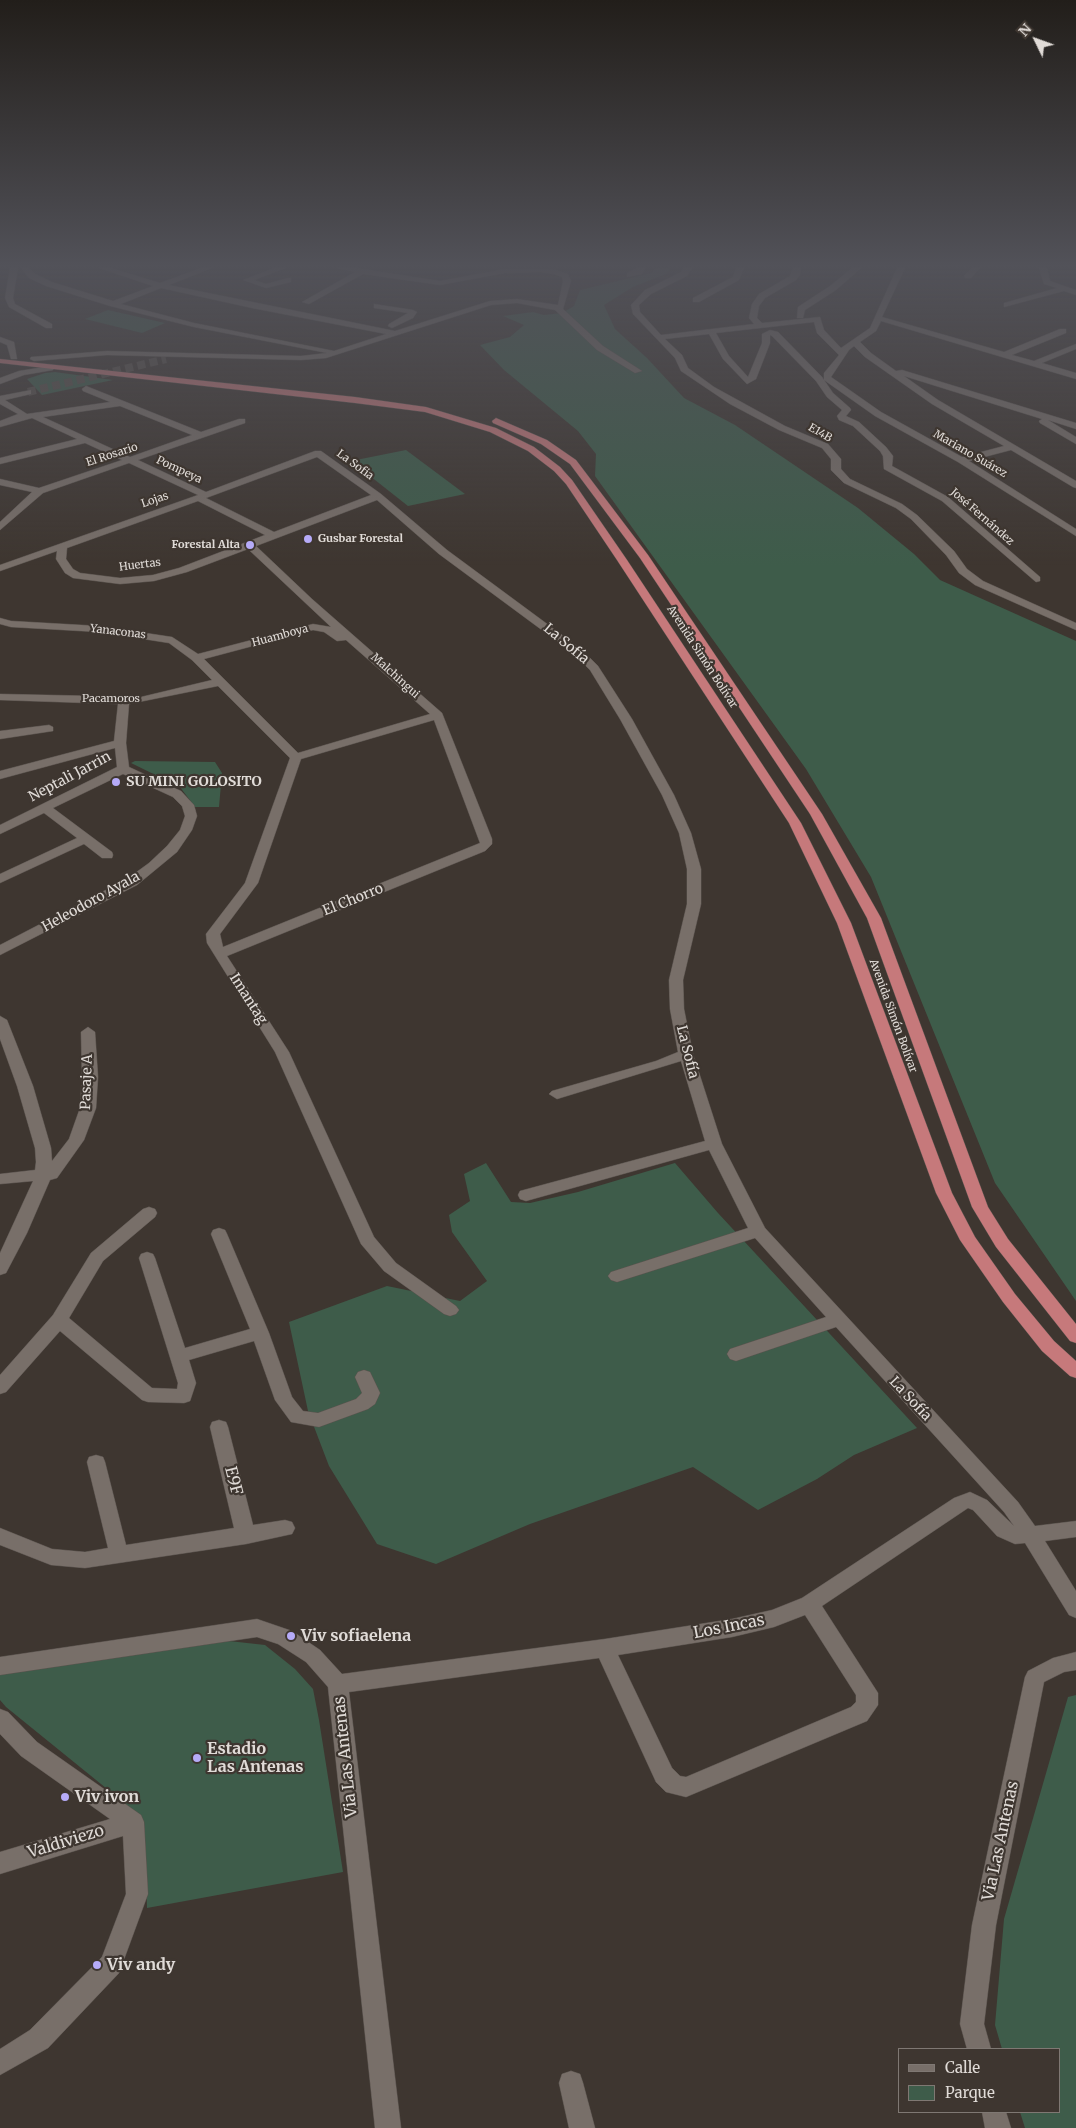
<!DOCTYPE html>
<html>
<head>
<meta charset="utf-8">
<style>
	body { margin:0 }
	#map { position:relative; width:1076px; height:2128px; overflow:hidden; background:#3e3630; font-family:Merriweather,serif }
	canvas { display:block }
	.legend { position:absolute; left:898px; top:2048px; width:162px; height:65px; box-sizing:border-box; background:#3e3630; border:1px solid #7f7873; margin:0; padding:6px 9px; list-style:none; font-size:15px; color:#e0dbd7 }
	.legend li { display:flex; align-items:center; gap:10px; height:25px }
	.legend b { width:25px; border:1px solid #7f7873 }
	.north { position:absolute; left:1011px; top:15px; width:50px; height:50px; -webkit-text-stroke:4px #3e3630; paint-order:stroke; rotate:312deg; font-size:14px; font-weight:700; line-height:20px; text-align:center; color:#e0dbd7 }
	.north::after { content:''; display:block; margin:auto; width:18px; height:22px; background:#e0dbd7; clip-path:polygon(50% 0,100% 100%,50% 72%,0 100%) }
</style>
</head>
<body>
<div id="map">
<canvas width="1076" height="2128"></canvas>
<ul class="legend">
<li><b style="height:6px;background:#786f69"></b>Calle</li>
<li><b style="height:14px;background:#3e5c4a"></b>Parque</li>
</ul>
<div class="north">N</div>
</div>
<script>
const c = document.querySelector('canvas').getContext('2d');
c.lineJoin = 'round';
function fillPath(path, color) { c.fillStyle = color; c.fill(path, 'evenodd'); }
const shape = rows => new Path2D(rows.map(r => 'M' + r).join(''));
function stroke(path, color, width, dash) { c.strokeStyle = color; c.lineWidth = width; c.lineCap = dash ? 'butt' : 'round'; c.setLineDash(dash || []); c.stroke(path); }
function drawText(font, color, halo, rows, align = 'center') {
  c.font = font + ' Merriweather,serif'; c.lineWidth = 4.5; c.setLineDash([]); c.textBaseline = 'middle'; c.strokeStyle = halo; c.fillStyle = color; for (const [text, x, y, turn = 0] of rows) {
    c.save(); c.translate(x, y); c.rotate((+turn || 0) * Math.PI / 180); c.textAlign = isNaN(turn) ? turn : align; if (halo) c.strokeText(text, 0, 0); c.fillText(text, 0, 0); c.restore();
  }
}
fillPath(shape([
	[656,268,671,268,666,274,633,287,604,305,615,329,647,358,684,398,735,425,858,508,914,554,940,580,1076,641,1076,1301,995,1183,871,877,806,769,595,476,596,454,578,431,504,370,480,345,510,337,524,325,503,316,533,312,544,315,562,313,574,306,580,290,651,273],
	[108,310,165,323,142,333,85,319],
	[55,372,113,380,42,395,27,379,45,373],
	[406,450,465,494,408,506,351,461],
	[135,761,215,762,222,773,219,807,195,807,180,787,131,763],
	[486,1163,511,1202,530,1203,578,1192,675,1163,718,1213,917,1428,854,1455,817,1479,758,1510,693,1467,530,1524,436,1564,377,1544,329,1466,308,1411,289,1322,387,1286,460,1301,487,1281,452,1232,449,1215,470,1201,464,1174],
	[229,1641,265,1645,295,1669,313,1689,319,1720,343,1872,147,1908,146,1871,141,1825,117,1797,6,1707,0,1700,0,1674],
	[1076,1695,1076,2128,1025,2128,1020,2112,1060,2112,1060,2049,1002,2049,995,2025,1004,1919,1068,1697]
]), '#3e5c4a');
stroke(shape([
	[28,392,166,359]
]), '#564f49', 8, [8, 4.5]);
const minor = shape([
	[10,268,18,268,13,298,15,304,52,324,52,328,46,328,9,307,5,298,10,268],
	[21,268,29,268,35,274,52,282,113,301,153,286,99,268,111,268,160,283,201,268,212,268,169,285,395,331,490,301,517,299,558,305,563,281,562,277,554,274,541,272,505,273,440,285,363,274,309,304,302,302,355,272,336,268,356,268,440,281,505,269,556,270,568,274,571,281,563,309,603,346,642,371,635,373,597,350,555,310,517,303,491,305,326,358,301,360,107,355,34,361,30,359,31,357,107,351,301,356,327,353,194,327,110,306,46,286,29,278,21,268],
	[161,288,252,308,386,334,334,351,194,323,121,304,161,288],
	[274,268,286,268,254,280,266,284,288,278,291,278,291,282,266,288,243,280,274,268],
	[637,268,645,268,642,274,627,277,627,273,637,268],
	[684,268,692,268,687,276,651,294,639,305,640,312,661,335,754,324,749,318,752,304,759,294,790,276,793,268,801,268,800,275,796,280,765,298,759,306,757,318,762,323,820,317,824,330,841,348,870,328,897,268,905,268,882,317,1004,352,1060,329,1066,329,1066,333,1012,355,1034,361,1076,344,1076,349,1042,363,1076,373,1076,379,881,321,876,331,860,342,871,353,896,371,902,370,1076,423,1076,429,1048,420,1076,437,1076,444,1040,423,1039,421,1042,419,904,376,938,400,1076,481,1076,488,1073,487,1011,450,969,461,1076,529,1076,536,958,462,875,416,824,380,824,373,839,355,817,333,814,322,716,333,729,356,748,377,762,343,762,334,770,330,778,332,822,377,833,393,850,408,851,410,846,416,859,422,886,447,893,456,892,466,948,497,1040,577,1040,581,1036,582,942,501,884,469,883,456,880,451,853,426,839,420,837,416,842,410,827,397,816,381,772,336,770,335,770,343,756,379,747,384,723,359,709,334,665,339,682,355,688,368,714,387,785,426,828,444,841,459,841,469,850,479,902,504,917,515,954,551,967,569,983,581,1076,623,1076,630,975,585,959,573,946,555,911,519,896,508,844,483,831,470,831,459,822,448,779,430,730,404,681,371,675,358,633,314,631,305,645,290,681,272,684,268],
	[854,346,865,357,932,404,1004,446,962,457,881,412,831,377,849,350,854,346],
	[736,268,744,268,739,280,699,302,693,302,693,298,733,277,736,268],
	[852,268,861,268,836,290,805,310,803,318,797,318,798,307,830,286,852,268],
	[972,268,980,268,971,278,965,278,964,276,972,268],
	[1039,268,1047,268,1050,281,1076,290,1076,295,1064,291,1004,307,1004,303,1057,288,1044,284,1039,268],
	[374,304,413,310,417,312,413,318,392,328,388,326,389,324,408,313,374,308,374,304],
	[0,337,14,342,17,359,11,359,7,345,0,342,0,337],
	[50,366,54,368,53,370,24,375,0,384,0,378,19,371,50,366],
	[86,386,201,432,239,419,245,419,245,423,138,460,206,492,315,451,321,451,381,494,447,550,581,649,598,666,632,719,674,795,691,833,701,869,701,904,683,980,684,1009,693,1054,722,1144,765,1228,1018,1502,1035,1526,1076,1521,1076,1537,1045,1541,1076,1591,1076,1618,1069,1615,1025,1543,1015,1544,997,1536,973,1510,968,1508,822,1606,878,1693,878,1705,867,1721,686,1797,666,1792,656,1782,599,1658,349,1692,401,2128,375,2128,328,1687,306,1662,278,1644,257,1637,0,1675,0,1657,257,1619,292,1631,320,1650,342,1674,605,1639,732,1619,772,1610,802,1598,954,1498,970,1492,987,1500,1014,1526,1004,1512,836,1327,736,1361,730,1359,727,1354,730,1349,826,1317,755,1238,617,1282,611,1280,608,1276,611,1272,748,1228,709,1150,526,1201,520,1199,518,1195,520,1191,705,1141,681,1061,557,1099,549,1094,552,1091,656,1061,678,1052,670,1009,669,980,687,904,687,869,679,833,662,795,620,719,590,670,573,653,439,554,377,500,256,546,312,599,442,713,492,839,492,844,485,851,227,956,289,1052,374,1237,396,1263,456,1306,459,1310,456,1314,450,1316,444,1314,384,1271,361,1244,275,1052,207,943,206,934,245,883,290,758,218,686,129,704,126,743,129,767,181,791,194,805,197,816,192,830,177,852,137,885,0,955,0,945,127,879,149,863,167,846,180,830,185,816,182,806,173,797,123,774,53,808,112,852,113,855,112,858,102,858,84,844,0,883,0,874,77,838,44,813,0,834,0,825,117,767,115,748,0,779,0,771,114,741,118,704,0,700,0,694,141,697,212,680,192,660,169,643,99,632,11,627,0,624,0,618,11,621,99,626,172,637,198,654,313,624,331,627,248,549,187,572,154,581,120,584,73,578,65,573,56,559,57,551,0,571,0,565,198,495,129,463,43,493,0,530,0,522,32,492,0,485,0,479,39,488,122,460,85,443,0,464,0,458,77,439,32,418,0,427,0,421,18,414,0,404,0,396,31,390,31,394,5,400,27,414,110,402,83,391,82,389,86,386],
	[120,406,192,435,130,457,43,417,120,406],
	[317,457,371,495,274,532,206,498,317,457],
	[198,501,265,535,179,568,153,575,120,578,80,573,73,569,66,559,67,548,198,501],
	[313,630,324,632,337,641,346,640,430,714,298,753,204,659,313,630],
	[434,720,480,843,223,947,220,934,258,883,301,759,434,720],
	[805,1615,856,1695,856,1702,851,1707,686,1777,680,1776,672,1768,618,1655,732,1637,774,1627,805,1615],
	[49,725,53,727,53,731,0,739,0,731,49,725],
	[0,1016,7,1020,33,1086,51,1148,52,1161,69,1139,80,1108,82,1077,81,1032,88,1027,95,1032,98,1077,96,1108,84,1140,57,1178,50,1180,27,1233,6,1273,0,1275,0,1253,33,1181,0,1184,0,1174,35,1170,36,1162,35,1148,17,1086,0,1039,0,1016],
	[149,1207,155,1209,157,1213,155,1217,103,1261,69,1318,152,1388,177,1389,178,1383,139,1258,141,1254,147,1252,153,1254,155,1258,185,1348,250,1329,211,1234,213,1230,219,1228,225,1230,227,1234,269,1333,292,1397,303,1411,318,1413,356,1399,362,1393,355,1377,358,1372,364,1370,370,1372,380,1393,375,1404,368,1409,319,1427,291,1422,275,1400,254,1341,189,1360,196,1383,190,1401,184,1403,148,1402,142,1400,60,1331,6,1392,0,1394,0,1375,53,1315,91,1253,143,1209,149,1207],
	[219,1420,226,1422,228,1427,253,1525,285,1520,292,1522,295,1528,292,1534,246,1544,85,1568,51,1565,0,1545,0,1528,52,1549,85,1552,108,1548,87,1462,89,1457,96,1455,103,1457,105,1462,126,1545,234,1528,210,1427,212,1422,219,1420],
	[1076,1652,1076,1670,1064,1672,1044,1682,996,1925,984,2024,991,2049,967,2049,960,2024,972,1925,1025,1677,1028,1671,1053,1658,1076,1652],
	[0,1709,8,1712,37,1742,141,1815,144,1822,148,1894,119,1973,48,2048,0,2075,0,2049,30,2030,102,1957,126,1894,123,1836,0,1874,0,1852,110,1819,21,1756,0,1734,0,1709],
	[571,2071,580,2074,583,2083,595,2128,569,2128,559,2083,562,2074,571,2071],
	[982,2112,1006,2112,1011,2128,985,2128,982,2112]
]);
const highway = shape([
	[0,359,355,397,426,407,496,428,534,447,560,467,572,480,627,560,801,823,851,923,952,1193,975,1237,1015,1294,1054,1341,1076,1361,1076,1378,1070,1376,1042,1351,1003,1302,960,1240,936,1193,837,923,789,823,617,560,566,484,554,471,528,451,490,432,425,412,355,403,0,363,0,359],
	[496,418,547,440,576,460,648,555,822,814,881,918,988,1207,1008,1239,1076,1324,1076,1343,1070,1341,996,1247,972,1207,867,918,810,814,640,558,570,464,541,444,493,423,492,421,496,418]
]);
stroke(minor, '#59524d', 1);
stroke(highway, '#59524d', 1);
fillPath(minor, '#786f69');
fillPath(highway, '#c6797b');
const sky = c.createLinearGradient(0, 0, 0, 566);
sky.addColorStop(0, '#221e1a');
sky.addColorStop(0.47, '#525259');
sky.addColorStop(1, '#52525900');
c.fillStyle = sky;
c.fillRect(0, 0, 1076, 566);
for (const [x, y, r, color] of [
	[308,539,5,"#b6abf8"],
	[250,545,5,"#b6abf8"],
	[116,782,5,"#b6abf8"],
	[291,1636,5,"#b6abf8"],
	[197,1758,5,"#b6abf8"],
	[65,1797,5,"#b6abf8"],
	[97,1965,5,"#b6abf8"]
]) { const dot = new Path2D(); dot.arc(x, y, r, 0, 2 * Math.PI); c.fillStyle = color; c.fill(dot); stroke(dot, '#3e3630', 2); }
drawText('11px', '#e0dbd7', '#3e3630', [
	["E14B",820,433,30],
	["Mariano Suárez",970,454,30],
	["El Rosario",112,455,-18],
	["La Sofia",355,465,36],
	["Pompeya",179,470,25],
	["Lojas",155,500,-19],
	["José Fernández",982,517,41],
	["Huertas",140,565,-7],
	["Yanaconas",118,632,7],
	["Huamboya",280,636,-15],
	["Avenida Simón Bolívar",702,657,57],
	["Malchingui",395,676,42],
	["Pacamoros",111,699],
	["Avenida Simón Bolívar",893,1016,70]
]);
drawText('bold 11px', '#e0dbd7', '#3e3630', [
	["Gusbar Forestal",318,539],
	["Forestal Alta",240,545,"right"]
], 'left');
drawText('14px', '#e0dbd7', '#3e3630', [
	["La Sofía",566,644,40],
	["Neptali Jarrin",70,777,-28],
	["El Chorro",353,900,-22],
	["Heleodoro Ayala",91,902,-29],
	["Imantag",248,999,57],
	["La Sofía",687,1052,76],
	["Pasaje A",87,1082,-88],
	["La Sofía",910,1399,47]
]);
drawText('bold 14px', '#e0dbd7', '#3e3630', [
	["SU MINI GOLOSITO",126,782]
], 'left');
drawText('16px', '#e0dbd7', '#3e3630', [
	["E9F",233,1481,76],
	["Los Incas",729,1627,-11],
	["Via Las Antenas",346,1757,-96],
	["Via Las Antenas",1001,1841,-78],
	["Valdiviezo",66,1842,-17]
]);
drawText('bold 16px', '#e0dbd7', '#3e3630', [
	["Viv sofiaelena",301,1636],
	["Estadio",207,1749],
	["Las Antenas",207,1767],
	["Viv ivon",75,1797],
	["Viv andy",107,1965]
], 'left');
</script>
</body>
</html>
